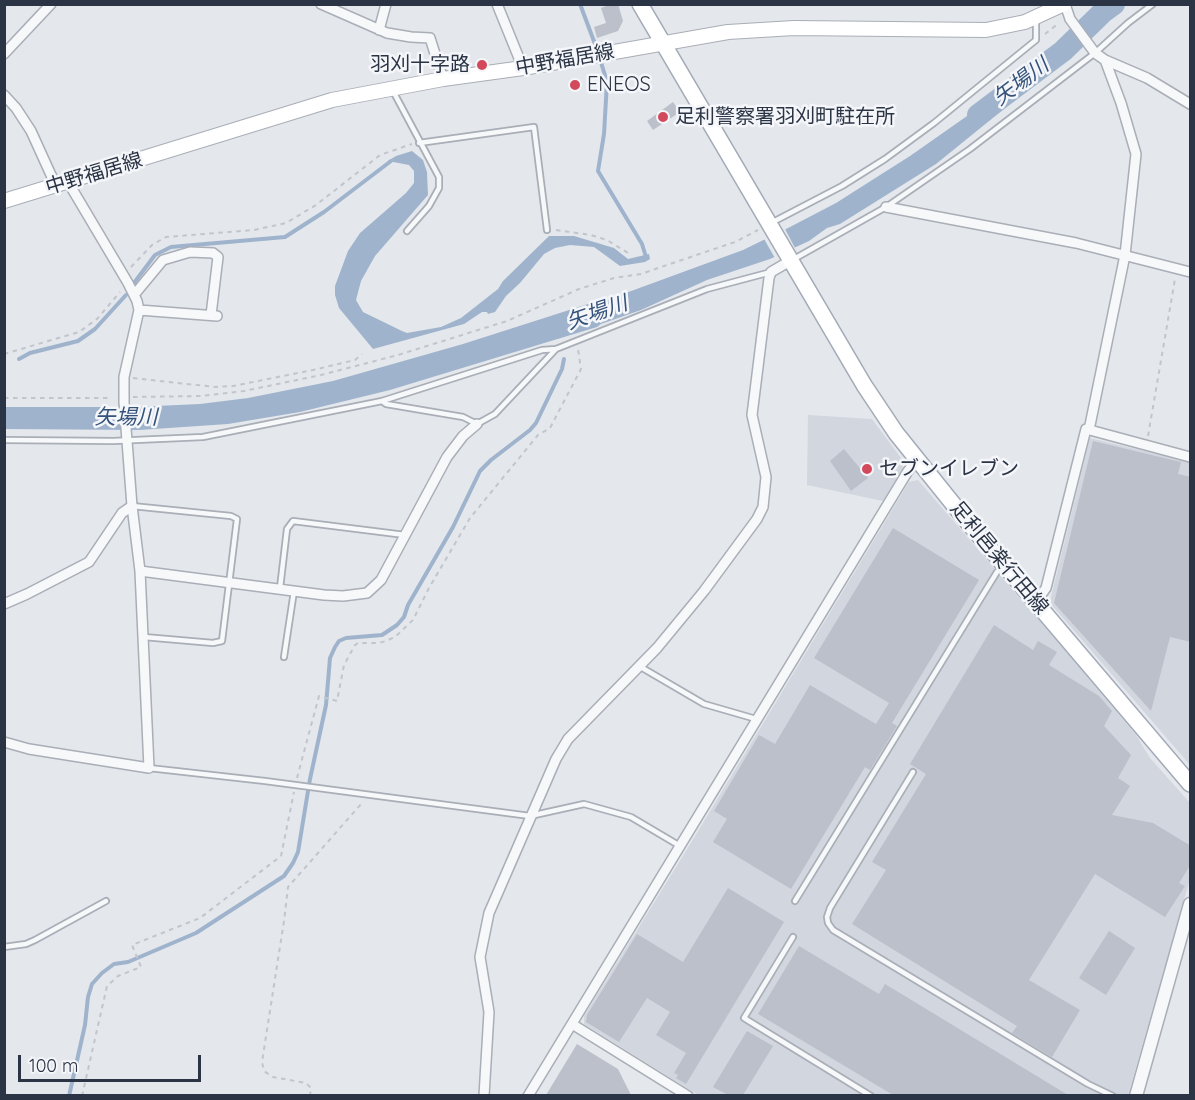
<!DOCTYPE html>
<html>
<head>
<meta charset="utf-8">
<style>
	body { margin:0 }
	#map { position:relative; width:1195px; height:1100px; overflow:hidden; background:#e4e7ec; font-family:Quicksand,sans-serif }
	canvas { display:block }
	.frame { position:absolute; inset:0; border:6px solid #2b3445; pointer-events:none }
	.scale { position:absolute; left:18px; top:1055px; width:183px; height:27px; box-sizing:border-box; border:3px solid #2b3445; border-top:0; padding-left:8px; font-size:18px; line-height:21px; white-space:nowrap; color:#2b3445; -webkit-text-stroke:4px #f4f6f9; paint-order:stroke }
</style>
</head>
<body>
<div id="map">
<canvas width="1195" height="1100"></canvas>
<div class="frame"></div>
<div class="scale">100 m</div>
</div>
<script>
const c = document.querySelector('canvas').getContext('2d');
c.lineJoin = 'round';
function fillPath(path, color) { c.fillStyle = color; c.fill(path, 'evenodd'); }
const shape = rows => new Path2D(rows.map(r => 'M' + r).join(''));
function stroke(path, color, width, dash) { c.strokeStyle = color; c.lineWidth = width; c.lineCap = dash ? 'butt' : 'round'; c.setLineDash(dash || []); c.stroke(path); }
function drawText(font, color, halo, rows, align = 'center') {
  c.font = font + ' Quicksand,"Noto Sans JP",sans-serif'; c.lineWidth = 5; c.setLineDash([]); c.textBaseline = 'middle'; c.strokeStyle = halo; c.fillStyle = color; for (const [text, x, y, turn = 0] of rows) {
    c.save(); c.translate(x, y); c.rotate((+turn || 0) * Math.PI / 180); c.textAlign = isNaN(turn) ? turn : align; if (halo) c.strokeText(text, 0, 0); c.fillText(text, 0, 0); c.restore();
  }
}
fillPath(shape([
	[808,415,872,419,901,458,903,470,883,501,807,485],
	[1090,438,1190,462,1190,765,1051,604,1051,597],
	[918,480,1069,655,1136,735,1150,758,1190,803,1190,879,1128,1095,698,1095,584,1024,584,1016,686,851,909,482]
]), '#d2d6de');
fillPath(shape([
	[997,95,1015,100,936,164,840,224,827,228,809,241,770,259,707,280,641,310,601,324,597,327,390,390,300,412,228,424,139,430,5,429,5,407,134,407,200,404,248,398,333,381,463,344,588,304,593,305,743,250,790,227,836,203,910,156],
	[412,151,423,160,427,172,428,195,375,256,361,281,356,300,363,312,402,331,407,333,441,327,461,318,498,289,503,281,549,236,574,236,614,248,628,259,649,254,650,259,645,262,620,266,594,247,570,245,555,248,544,254,520,283,506,296,495,312,488,314,487,312,482,312,464,324,373,349,339,308,335,295,335,286,348,251,360,233,406,193,414,183,414,171,409,165,388,161,396,156]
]), '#9fb4cc');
fillPath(shape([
	[784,227,796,250,776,260,763,237]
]), '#e4e7ec');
stroke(shape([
	[580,4,598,52],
	[600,59,607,82,604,134,598,171,642,244,646,257],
	[134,283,155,255,171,247,285,237,324,212,391,161],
	[19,359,30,353,78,341,95,329,126,295],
	[69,1096,85,1025,88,997,92,984,102,973,114,964,128,962,196,933,284,876,293,863,298,852,310,779,326,705,330,658,335,647,339,641,346,638,382,635,397,625,404,617,408,605,453,527,480,471,491,460,530,430,536,423,562,369,564,359]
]), '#9fb4cc', 4);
stroke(shape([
	[978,115,1063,51,1103,12,1114,4]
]), '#9fb4cc', 22);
fillPath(shape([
	[611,4,618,4,623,21,618,31,597,38,594,27,606,23,601,8],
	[673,102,680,112,653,130,647,121],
	[1093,441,1181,462,1178,474,1191,477,1191,642,1170,637,1151,711,1054,603],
	[844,449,868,478,851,491,830,461],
	[893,528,979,580,892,723,897,726,870,770,865,767,791,889,713,842,727,819,714,811,759,735,775,744,810,685,876,724,889,703,814,658],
	[994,625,1033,650,1038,641,1057,652,1049,665,1099,696,1112,711,1104,726,1131,755,1118,778,1130,786,1112,815,1153,823,1191,846,1191,864,1179,883,1185,886,1165,917,1095,874,1029,980,1080,1010,1052,1057,1012,1033,1017,1026,852,924,886,870,872,862,926,774,910,764],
	[728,888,784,922,686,1084,676,1078,678,1075,674,1073,686,1053,656,1035,670,1012,647,998,619,1042,586,1022,587,1015,637,934,683,962],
	[1109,931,1135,948,1106,995,1079,978],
	[799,946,879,994,885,984,1068,1095,893,1095,758,1014],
	[747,1031,773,1046,743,1095,728,1095,713,1087],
	[577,1044,618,1069,631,1095,546,1095]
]), '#bbc0ca');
const service = shape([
	[393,91,439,177,439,188,429,206,407,231],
	[419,143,534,127,547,230],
	[771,223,842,186,885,159,934,123,1036,40,1036,19],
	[794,259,886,207,970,149,1095,53,1128,23,1153,4],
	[382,401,386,404,463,417,477,424,495,414,556,349],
	[4,440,113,441,203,437,382,401,542,350,556,349,707,289,771,272],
	[132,506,231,516,237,519,222,641,213,643,144,637],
	[280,588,287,529,293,521,405,535],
	[284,657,294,591],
	[639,666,704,704,756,719],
	[149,768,265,781,530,816,584,804,631,817,680,846],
	[913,772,830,908,827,917,828,923,833,930,1088,1084,1113,1096],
	[795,901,997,572,1003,567],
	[793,937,744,1018,871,1096],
	[4,947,26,944,35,940,106,901]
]);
const minor = shape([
	[321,4,387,33,411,37,430,38,443,79],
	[497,4,523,68],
	[1065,4,1070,19,1095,53,1105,60,1147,78,1190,104],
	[379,30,386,4],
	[4,54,51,4],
	[4,95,16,108,31,131,56,186],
	[886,207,1076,243,1190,272],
	[134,295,163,260,190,252,213,253,218,257,211,315],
	[139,310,217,316],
	[1089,430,1125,255,1136,154,1121,103,1105,60],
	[140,571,324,595,343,596,367,593,381,580,447,457,463,436,477,424],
	[1036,602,1046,588,1086,429,1190,457],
	[4,604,27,594,89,562,122,513,132,506],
	[4,742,29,749,149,768,140,571,132,506,124,402,124,377,139,310,137,301,128,283,68,182],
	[572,1024,688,1096],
	[484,1096,489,1012,480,957,489,913,556,759,568,739,657,648,704,591,757,519,763,507,766,477,752,415,769,278,771,272,790,261],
	[528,1096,908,471,917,460]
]);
const tertiary = shape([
	[1136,1096,1190,904]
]);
const secondary = shape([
	[4,201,332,100,443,79,523,68,728,32,794,28,986,30,1025,22,1064,4]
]);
const primary = shape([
	[640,4,864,385,896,433,970,525,1190,784]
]);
stroke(service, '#a9aeb7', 8);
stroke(minor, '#a9aeb7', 12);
stroke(tertiary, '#a9aeb7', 15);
stroke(secondary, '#a9aeb7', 16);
stroke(primary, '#a3abb8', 18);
stroke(shape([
	[1045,34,1059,23],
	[556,230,591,235,607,240,628,253],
	[131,267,152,245,166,237,254,230,286,223,316,205,380,155,412,144],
	[4,354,79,332,97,319,120,292],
	[133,378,215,387,233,386,313,370,355,360,362,354],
	[133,397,200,396,244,391,321,375,398,355,507,321,579,289,614,278,641,274,664,266,735,242,758,230],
	[4,398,112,398],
	[1148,436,1175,279],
	[297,778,319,696,337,701,344,665,355,645,358,643,379,643,386,641,395,637,413,620,429,588,470,518,538,435,550,428,581,369,578,349],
	[82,1096,107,986,118,976,141,967,132,945,200,918,281,856,294,792],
	[310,1096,311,1088,306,1083,273,1077,264,1071,262,1062,284,921,288,887,362,803]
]), '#c2c5cb', 2, [4.5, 4.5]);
stroke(service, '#f7f8fa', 4.5);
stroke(minor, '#f7f8fa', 9);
stroke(tertiary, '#f7f8fa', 12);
stroke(secondary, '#fff', 14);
stroke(primary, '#fff', 15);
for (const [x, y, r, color] of [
	[482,65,6,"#d1495b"],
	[575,85,6,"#d1495b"],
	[663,117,6,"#d1495b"],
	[867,469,6,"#d1495b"]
]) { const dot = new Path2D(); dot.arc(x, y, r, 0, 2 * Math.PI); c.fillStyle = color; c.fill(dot); stroke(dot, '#f4f6f9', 2); }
drawText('20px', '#2b3445', '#f4f6f9', [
	["中野福居線",565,60,-10],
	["中野福居線",94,174,-17],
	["足利邑楽行田線",999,558,50]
]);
drawText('20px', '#2b3445', '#f4f6f9', [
	["羽刈十字路",470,65,"right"],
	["ENEOS",587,85],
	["足利警察署羽刈町駐在所",675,117],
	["セブンイレブン",879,469]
], 'left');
drawText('italic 21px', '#34527a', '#f4f6f9', [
	["矢場川",1021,82,-37],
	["矢場川",597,313,-19],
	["矢場川",126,418]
]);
</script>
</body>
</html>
